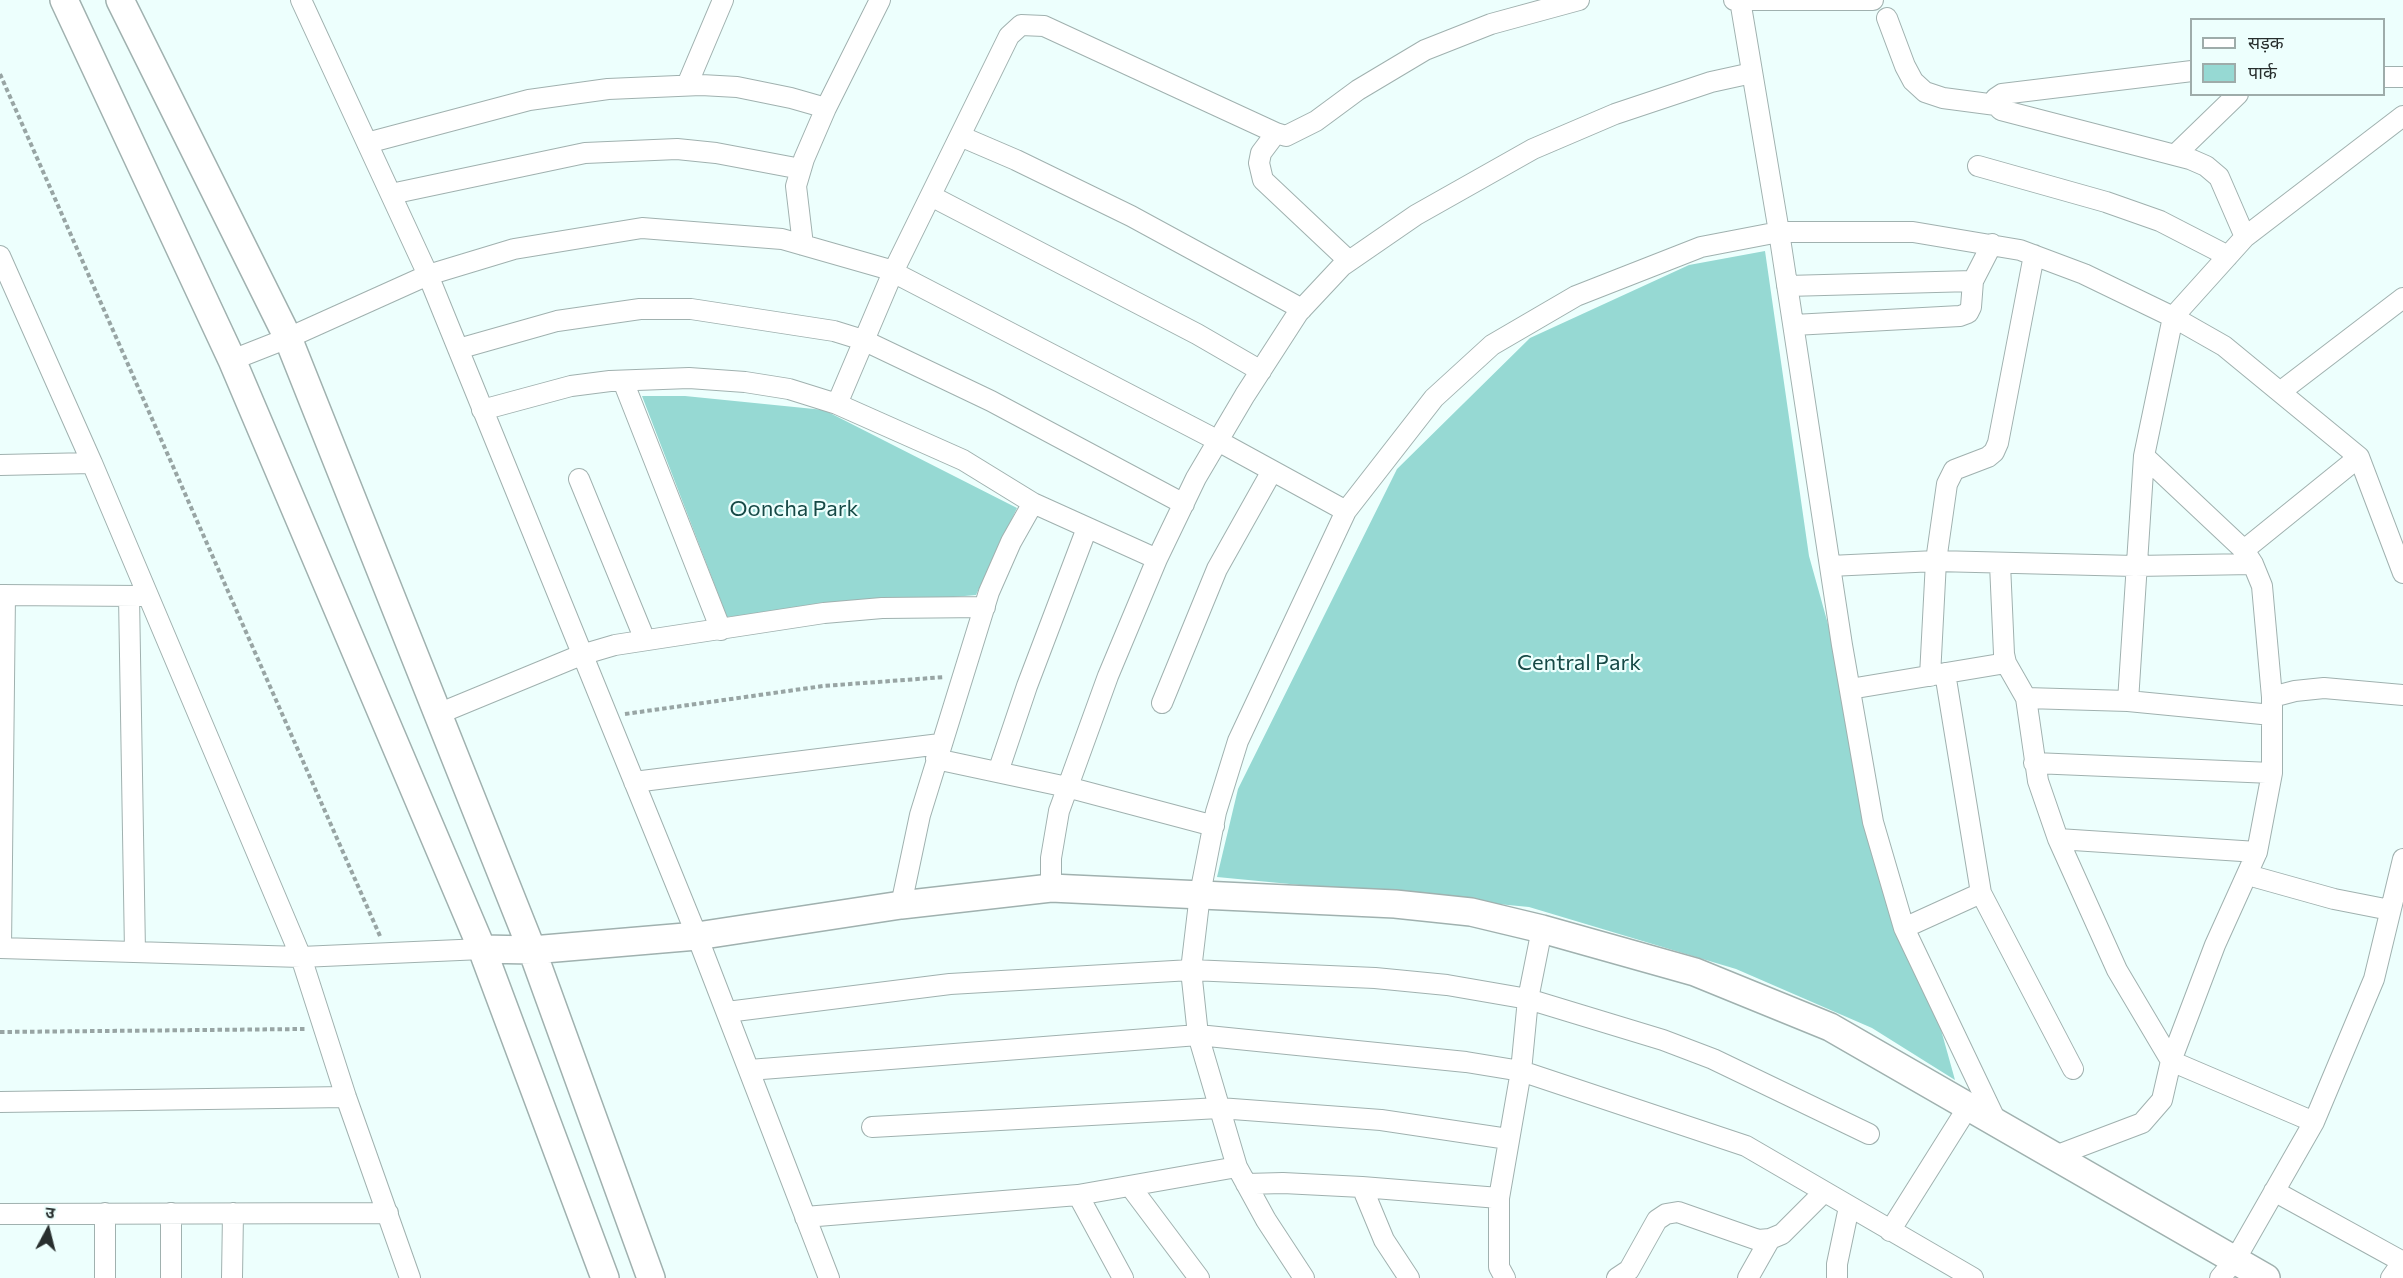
<!DOCTYPE html>
<html>
<head>
<meta charset="utf-8">
<style>
	body { margin:0 }
	#map { position:relative; width:2403px; height:1278px; overflow:hidden; background:#edfffd; font-family:Commissioner,"Noto Sans Devanagari",sans-serif }
	canvas { display:block }
	.legend { position:absolute; left:2190px; top:18px; width:195px; height:78px; box-sizing:border-box; background:#edfffd; border:2px solid #9eacaa; margin:0; padding:8px 10px; list-style:none; font-size:18px; color:#282f2e }
	.legend li { display:flex; align-items:center; gap:12px; height:30px }
	.legend b { width:30px; border:2px solid #9eacaa }
	.north { position:absolute; left:18px; top:1200px; width:60px; height:60px; -webkit-text-stroke:4px #edfffd; paint-order:stroke; rotate:7deg; font-size:16px; font-weight:700; line-height:24px; text-align:center; color:#282f2e }
	.north::after { content:''; display:block; margin:auto; width:21px; height:27px; background:#282f2e; clip-path:polygon(50% 0,100% 100%,50% 72%,0 100%) }
</style>
</head>
<body>
<div id="map">
<canvas width="2403" height="1278"></canvas>
<ul class="legend">
<li><b style="height:8px;background:#fff"></b>सड़क</li>
<li><b style="height:16px;background:#96d9d3"></b>पार्क</li>
</ul>
<div class="north">उ</div>
</div>
<script>
const c = document.querySelector('canvas').getContext('2d');
c.lineJoin = 'round';
function fillPath(path, color) { c.fillStyle = color; c.fill(path, 'evenodd'); }
const shape = rows => new Path2D(rows.map(r => 'M' + r).join(''));
function stroke(path, color, width, dash) { c.strokeStyle = color; c.lineWidth = width; c.lineCap = dash ? 'butt' : 'round'; c.setLineDash(dash || []); c.stroke(path); }
function drawText(font, color, halo, rows, align = 'center') {
  c.font = font + ' Commissioner,sans-serif'; c.lineWidth = 4.5; c.setLineDash([]); c.textBaseline = 'middle'; c.strokeStyle = halo; c.fillStyle = color; for (const [text, x, y, turn = 0] of rows) {
    c.save(); c.translate(x, y); c.rotate((+turn || 0) * Math.PI / 180); c.textAlign = isNaN(turn) ? turn : align; if (halo) c.strokeText(text, 0, 0); c.fillText(text, 0, 0); c.restore();
  }
}
fillPath(shape([
	[1765,251,1809,556,1955,1080,1872,1028,1736,969,1529,907,1217,877,1238,789,1397,469,1530,338,1689,265],
	[642,396,685,396,824,410,1017,508,976,595,727,617]
]), '#96d9d3');
const street = shape([
	[301,0,428,275,697,936,829,1278],
	[1734,0,1873,0],
	[1740,0,1779,232,1842,645,1873,822,1904,928,1998,1125],
	[1887,18,1905,66,1913,81,1925,92,1943,98,1996,105],
	[2192,71,2002,94,1996,98,1996,105,2001,110,2190,159,2206,166,2219,177,2245,237],
	[2384,77,2403,77],
	[687,85,723,0],
	[826,108,880,0],
	[1276,133,1261,153,1259,163,1263,180,1349,261],
	[960,136,1016,160,1131,216,1302,309],
	[367,143,529,100,608,89,701,85,737,87,791,98,826,108,804,159,796,186,803,245],
	[2175,155,2238,94],
	[1978,166,2106,202,2160,221,2228,256],
	[391,194,585,153,677,149,716,153,801,169],
	[931,196,1197,334,1261,371],
	[0,256,92,463],
	[1787,286,1973,281,1992,244],
	[1794,325,1960,316,1968,313,1971,307,1973,281],
	[458,349,557,321,640,309,691,309,834,331,863,340,991,401,1184,504],
	[232,360,288,338,428,275,514,249,642,228,782,239,887,269,1209,436,1346,511],
	[623,381,721,630],
	[2280,392,2403,298],
	[482,410,571,386,610,381,689,378,745,382,789,389,837,404],
	[2144,456,2244,550],
	[0,465,92,463,301,957,346,1097,410,1278],
	[579,479,645,640],
	[1033,503,963,460,837,404,893,272,1009,36,1021,25,1044,26,1276,133,1286,136,1316,121,1358,90,1425,50,1491,24,1579,0],
	[2000,564,2004,654,2006,663,2026,698],
	[1830,566,1936,561,2135,566,2253,564],
	[0,595,141,596],
	[129,596,135,952],
	[1945,673,1981,893],
	[1930,676,1936,561,1947,484,1954,470,1988,457,1994,452,1998,443,2034,255],
	[1850,689,2006,663],
	[2272,697,2262,586,2253,564,2244,550,2359,457],
	[2128,701,2144,456,2173,317,2245,237,2403,116],
	[1162,703,1217,569,1272,471],
	[438,714,581,655,615,645,824,613,882,608,985,607],
	[936,759,1067,787,1214,826],
	[2034,763,2272,773],
	[998,772,1027,686,1087,528],
	[634,782,940,744],
	[2058,839,2257,852],
	[2248,875,2334,899,2390,910],
	[1051,888,1051,858,1059,811,1108,676,1157,559],
	[901,905,920,815,989,592,1011,542,1033,503,1157,559,1196,478,1245,395,1298,313,1342,266,1416,215,1533,149,1615,114,1711,82,1752,73],
	[1904,928,1981,893,2073,1069],
	[0,948,301,957,482,949],
	[1,948,5,595],
	[727,1012,950,984,1191,970,1375,978,1447,985,1528,999,1663,1040,1713,1059,1869,1134],
	[749,1070,1198,1035,1466,1062,1521,1071,1746,1146,1973,1278],
	[0,1102,346,1097],
	[2314,1122,2171,1061,2215,945,2257,852,2272,773,2272,697,2295,691,2324,688,2403,695],
	[872,1127,1219,1108,1381,1120,1508,1139],
	[2055,1156,2142,1123,2162,1100,2171,1061,2117,970,2058,839,2038,781,2026,698,2128,701,2272,715],
	[1246,1184,1283,1183,1362,1187,1499,1198],
	[1130,1186,1199,1278],
	[1362,1187,1384,1240,1409,1278],
	[2274,1191,2403,1262],
	[1078,1195,1237,1167],
	[0,1214,388,1213],
	[805,1217,1078,1195,1123,1278],
	[1890,1231,1968,1107],
	[105,1278,105,1213],
	[171,1278,171,1213],
	[232,1278,233,1213],
	[1304,1278,1266,1220,1237,1167,1198,1035,1191,970,1200,894,1216,812,1238,741,1346,511,1434,398,1492,345,1576,296,1701,247,1779,232,1913,232,2020,250,2084,274,2173,317,2224,346,2359,457,2403,573],
	[1505,1278,1499,1267,1499,1198,1521,1071,1528,999,1542,929],
	[1617,1278,1629,1270,1657,1220,1666,1214,1678,1212,1758,1240,1770,1239,1782,1234,1824,1192],
	[1748,1278,1770,1239],
	[1837,1278,1837,1264,1849,1207],
	[2220,1278,2235,1260,2314,1122,2374,979,2403,859],
	[2391,1278,2403,1261]
]);
const secondary = shape([
	[64,0,232,360,482,949,605,1278],
	[120,0,288,338,532,950,651,1278],
	[482,949,532,950,697,936,901,905,1051,888,1395,904,1471,912,1542,929,1695,972,1830,1027,2266,1278]
]);
stroke(street, '#a0b1af', 22);
stroke(secondary, '#a0b1af', 30);
stroke(shape([
	[0,74,380,936],
	[625,714,823,686,945,677],
	[0,1032,305,1029]
]), '#98a5a4', 4, [4.5, 3]);
stroke(street, '#fff', 20);
stroke(secondary, '#fff', 27);
drawText('22px', '#164946', '#edfffd', [
	["Ooncha Park",794,509],
	["Central Park",1579,663]
]);
</script>
</body>
</html>
